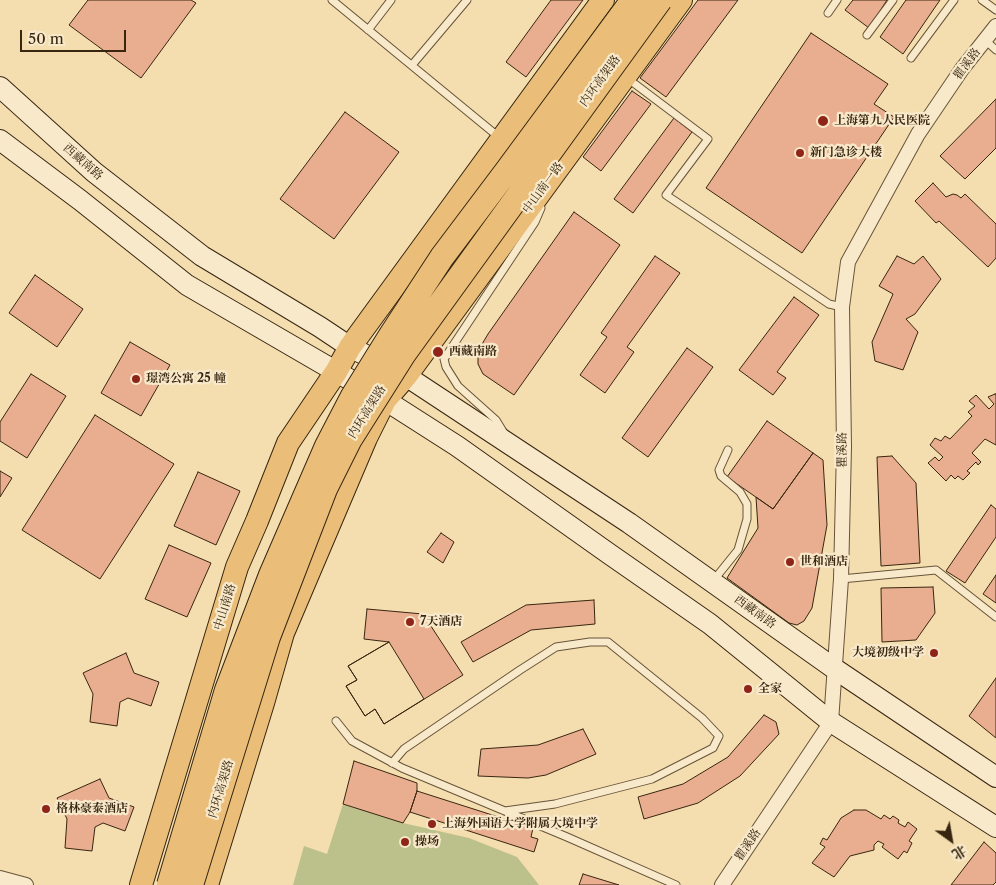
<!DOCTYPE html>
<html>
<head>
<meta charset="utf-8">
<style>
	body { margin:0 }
	#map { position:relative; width:996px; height:885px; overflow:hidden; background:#f4ddaf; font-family:"Libre Caslon Text","Noto Serif SC",serif }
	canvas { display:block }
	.north { position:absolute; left:926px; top:815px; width:50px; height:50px; -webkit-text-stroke:4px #f8e9cb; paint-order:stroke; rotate:148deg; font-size:14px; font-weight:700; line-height:20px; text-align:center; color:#382610 }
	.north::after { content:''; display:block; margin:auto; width:18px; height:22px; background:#382610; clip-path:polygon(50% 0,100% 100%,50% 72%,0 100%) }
	.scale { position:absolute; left:20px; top:30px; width:106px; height:22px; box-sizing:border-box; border:2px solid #382610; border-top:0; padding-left:6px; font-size:15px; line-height:18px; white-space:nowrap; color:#382610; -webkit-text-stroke:4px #f8e9cb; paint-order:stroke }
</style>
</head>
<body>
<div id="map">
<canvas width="996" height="885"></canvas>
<div class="north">北</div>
<div class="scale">50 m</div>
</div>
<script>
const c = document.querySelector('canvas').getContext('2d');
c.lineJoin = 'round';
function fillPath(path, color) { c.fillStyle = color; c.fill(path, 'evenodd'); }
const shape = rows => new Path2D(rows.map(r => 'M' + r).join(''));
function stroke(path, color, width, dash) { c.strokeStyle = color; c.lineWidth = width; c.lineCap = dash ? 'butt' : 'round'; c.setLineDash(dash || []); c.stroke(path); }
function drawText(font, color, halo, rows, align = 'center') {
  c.font = font + ' "Libre Caslon Text","Noto Serif SC",serif'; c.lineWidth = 4.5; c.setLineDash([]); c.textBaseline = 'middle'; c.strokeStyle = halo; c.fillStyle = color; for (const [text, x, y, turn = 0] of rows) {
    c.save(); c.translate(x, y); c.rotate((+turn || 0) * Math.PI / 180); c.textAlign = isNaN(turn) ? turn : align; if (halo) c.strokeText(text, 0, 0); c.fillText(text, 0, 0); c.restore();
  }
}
fillPath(shape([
	[343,804,403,823,469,838,517,857,539,885,293,885,304,846,327,854]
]), '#bcc08a');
const building = shape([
	[88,0,191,0,196,3,141,78,69,25,88,0],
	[551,0,583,0,526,77,506,62,551,0],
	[698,0,738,0,666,97,640,78,698,0],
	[853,0,887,0,869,28,845,10,853,0],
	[906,0,940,0,903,54,880,37,906,0],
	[811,33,888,84,874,104,894,117,802,253,706,188,811,33],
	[632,91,651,104,601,171,583,157,632,91],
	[996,99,996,148,965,179,940,156,996,99],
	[345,112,399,152,334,239,280,199,345,112],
	[674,118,692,132,633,213,614,199,674,118],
	[933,183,946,197,953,194,957,195,961,198,965,194,996,224,996,258,988,267,939,221,936,223,915,201,933,183],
	[574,212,620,245,514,395,483,374,478,364,478,351,488,334,574,212],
	[655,256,680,273,627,347,634,352,605,393,580,375,607,337,601,333,655,256],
	[897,256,914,264,923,256,941,279,915,314,906,319,918,332,903,370,875,361,872,342,893,294,879,286,897,256],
	[35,275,83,309,57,347,9,313,35,275],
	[794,297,819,315,777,372,786,378,773,395,739,370,794,297],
	[130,342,170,365,141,416,101,393,130,342],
	[687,348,713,367,648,457,622,438,687,348],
	[31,374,66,396,27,458,0,441,0,422,31,374],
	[995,394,996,394,996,445,985,439,972,453,981,462,978,465,976,462,967,471,970,473,963,480,958,476,955,479,951,475,946,481,928,463,935,457,939,461,943,457,930,445,935,438,941,441,945,436,950,439,972,416,968,412,975,406,969,401,976,395,989,409,994,404,988,397,995,394],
	[95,415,174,464,100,579,22,530,95,415],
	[767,421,813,453,773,509,727,477,767,421],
	[813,453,823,460,827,525,812,608,804,621,797,625,789,623,727,578,758,528,756,497,773,509,813,453],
	[892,456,916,483,920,563,881,566,877,457,892,456],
	[0,471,12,478,0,497,0,471],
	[198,472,240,491,216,545,174,526,198,472],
	[991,505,996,509,996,537,965,583,946,571,991,505],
	[441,533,454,542,443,563,427,552,441,533],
	[169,545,211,563,187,617,145,599,169,545],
	[996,575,996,603,983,594,996,575],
	[933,587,935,613,916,640,882,642,881,588,933,587],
	[594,600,595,624,531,630,473,662,461,642,526,605,594,600],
	[367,609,423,614,463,675,384,724,375,709,365,716,346,686,357,680,348,666,389,642,364,639,367,609],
	[389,642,424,699,384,724,375,709,365,716,346,686,357,680,348,666,389,642],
	[126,653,134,673,159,682,151,706,128,698,120,702,117,726,90,722,93,694,83,673,126,653],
	[996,678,996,738,969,716,996,678],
	[764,715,776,722,779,734,740,776,698,803,644,819,638,797,683,784,728,757,764,715],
	[583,729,596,754,546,775,528,778,478,776,481,749,538,745,583,729],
	[354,761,417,783,417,791,410,812,403,823,343,804,354,761],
	[100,779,109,798,134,807,125,831,103,823,95,827,92,851,65,848,67,819,57,798,100,779],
	[417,791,533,828,531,837,538,839,534,852,410,812,417,791],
	[854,810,866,810,881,819,884,815,890,819,893,816,899,820,898,823,905,827,908,822,917,829,909,841,912,843,907,853,904,851,898,859,882,847,884,844,878,841,874,845,874,850,850,856,834,877,812,863,825,847,820,844,823,838,827,840,841,818,854,810],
	[984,842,996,853,996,882,993,885,951,885,984,842],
	[583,874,619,885,579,885,583,874]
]);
fillPath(building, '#e9ad8f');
stroke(building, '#382610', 1);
const service = shape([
	[332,0,500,138],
	[982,0,996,10],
	[828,13,837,0],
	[368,30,391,0],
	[867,35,893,0],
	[985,40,996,50],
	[911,58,954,0],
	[412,65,467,0],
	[627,78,708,139,666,195,829,304,842,307],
	[504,433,496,420,458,386,446,367,444,359,535,222,541,208],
	[841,579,936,570,996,617],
	[713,581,738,550,747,519,747,504,740,492,721,476,719,470,728,450],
	[336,721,352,741,402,768,567,837,676,885],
	[392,763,404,749,520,670,556,647,590,642,608,642,702,718,719,736,713,748,652,779,555,804,505,811]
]);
const minor = shape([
	[0,878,26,885],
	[722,885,831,722,841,579,844,447,842,307,848,262,918,134,962,69,996,26]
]);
const secondary = shape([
	[0,87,94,172,202,256,320,327,350,347,406,376,629,523,835,669,996,777],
	[0,140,80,200,187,285,385,400,457,446,608,553,710,624,831,722,996,827]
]);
const primary = shape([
	[141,885,237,567,257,521,288,443,336,372,350,347,603,0],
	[207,885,263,703,283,633,366,438,385,400,406,376,681,0]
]);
stroke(service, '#675438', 9);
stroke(minor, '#675438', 16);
stroke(secondary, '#382610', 22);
stroke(primary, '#382610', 24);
stroke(service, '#f8e9cb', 7);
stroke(minor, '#f8e9cb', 14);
stroke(secondary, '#f8e9cb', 20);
stroke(primary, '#eabe78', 22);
const trunkBridge = shape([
	[169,885,227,690,271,575,327,446,353,396,391,335,442,257,506,172,633,0],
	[191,885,268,637,325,489,350,439,403,355,660,0]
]);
stroke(trunkBridge, '#382610', 26, []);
stroke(trunkBridge, '#eabe78', 24);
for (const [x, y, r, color] of [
	[823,121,6,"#8f2418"],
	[800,153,5,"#8f2418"],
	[438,352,6,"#8f2418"],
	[136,379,5,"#8f2418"],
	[790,562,5,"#8f2418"],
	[410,622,5,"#8f2418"],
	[934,653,5,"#8f2418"],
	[748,689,5,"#8f2418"],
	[46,809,5,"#8f2418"],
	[432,824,5,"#8f2418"],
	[405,842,5,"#8f2418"]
]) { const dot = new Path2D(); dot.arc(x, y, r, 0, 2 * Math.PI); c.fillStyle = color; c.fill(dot); stroke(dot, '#f8e9cb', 2); }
drawText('12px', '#382610', '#f8e9cb', [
	["瞿溪路",967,64,-53],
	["内环高架路",600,81,-54],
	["西藏南路",83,162,41],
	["中山南一路",543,188,-54],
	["内环高架路",367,412,-58],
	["瞿溪路",843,450,-90],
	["中山南路",225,607,-73],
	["西藏南路",755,612,36],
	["内环高架路",221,789,-73],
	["瞿溪路",748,845,-56]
]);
drawText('bold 12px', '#382610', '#f8e9cb', [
	["上海第九人民医院",834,121],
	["新门急诊大楼",810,153],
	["西藏南路",449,352],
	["璟湾公寓 25 幢",146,379],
	["世和酒店",800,562],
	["7天酒店",420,622],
	["大境初级中学",924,653,"right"],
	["全家",758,689],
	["格林豪泰酒店",56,809],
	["上海外国语大学附属大境中学",442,824],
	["操场",415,842]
], 'left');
</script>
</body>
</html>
